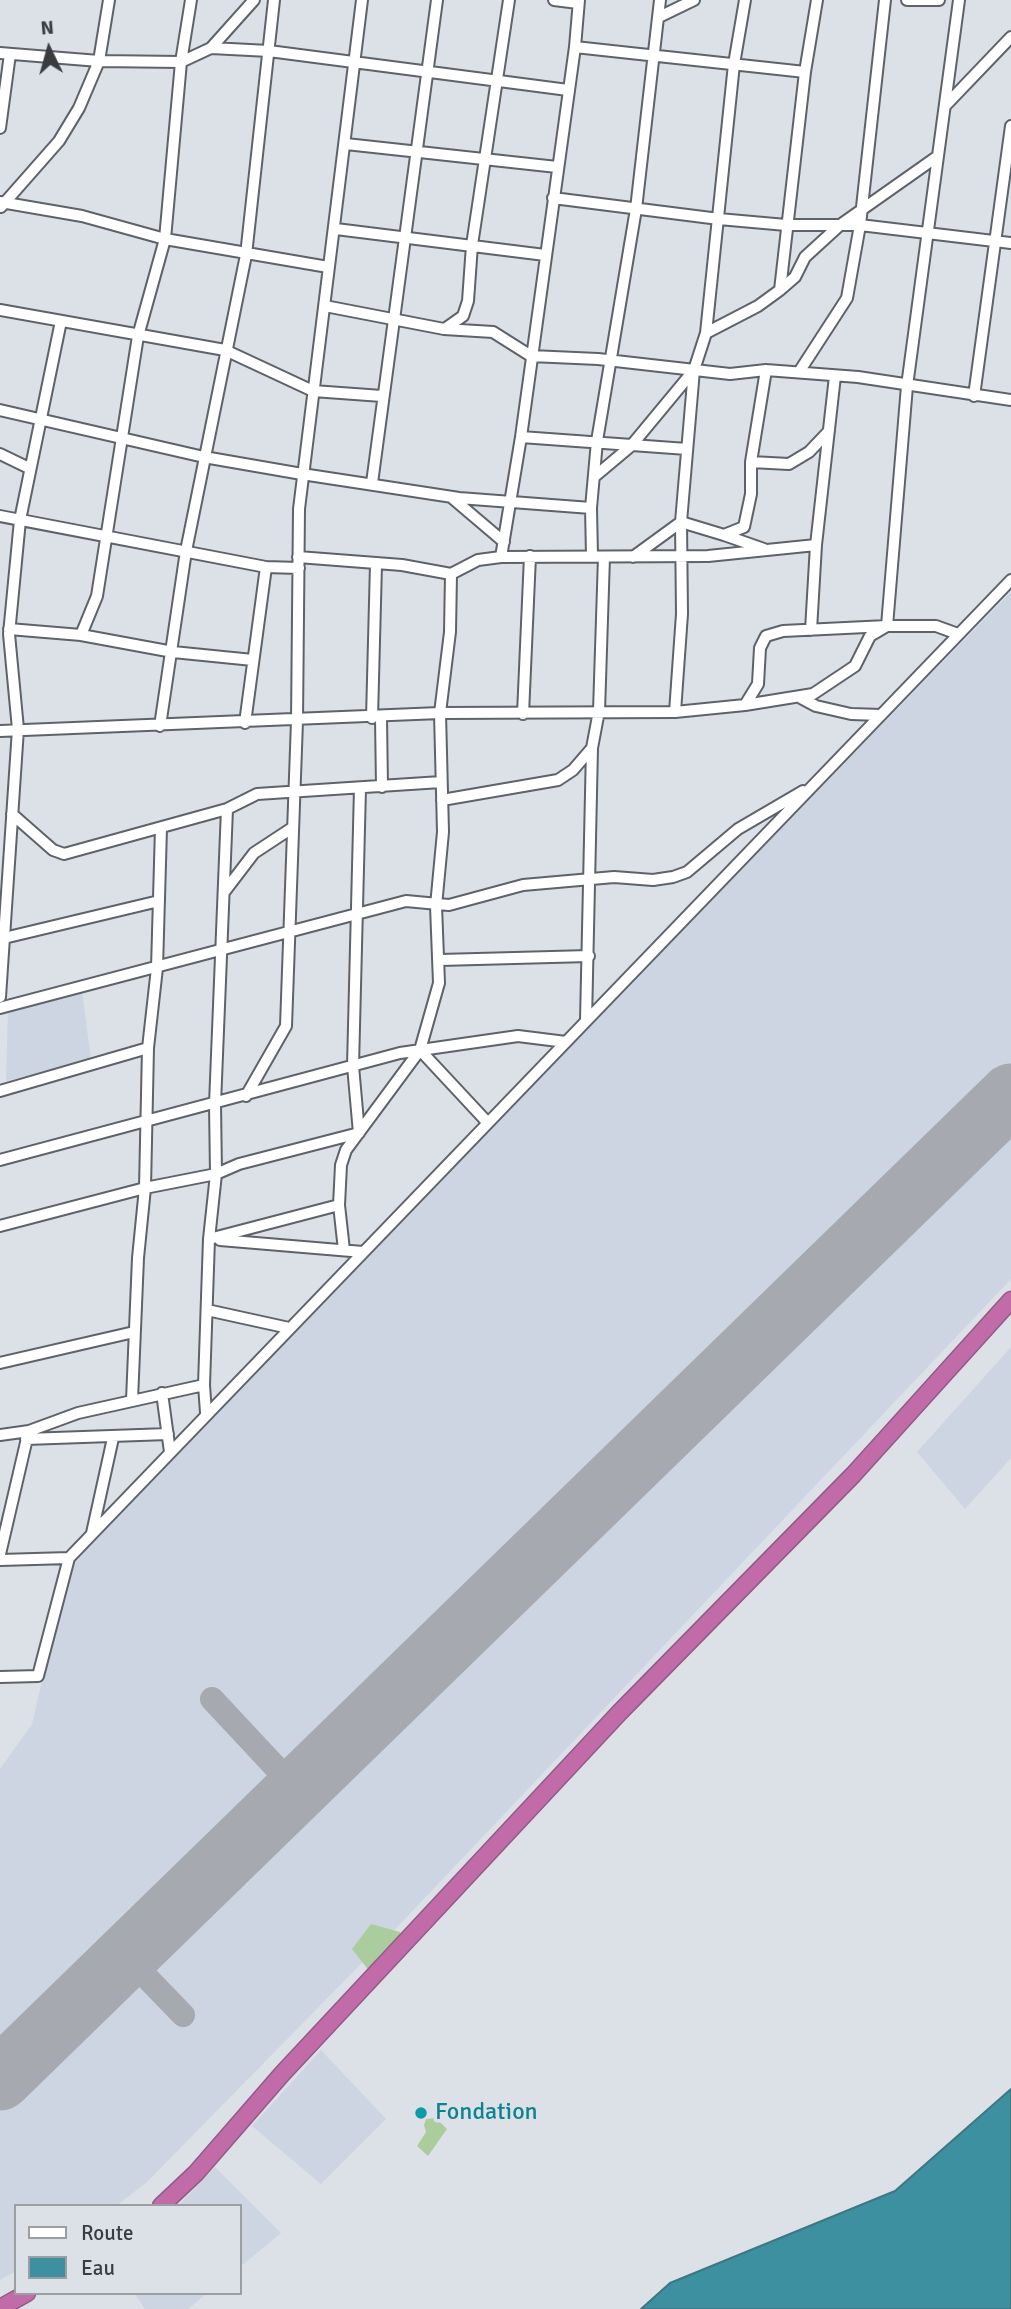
<!DOCTYPE html>
<html>
<head>
<meta charset="utf-8">
<style>
	body { margin:0 }
	#map { position:relative; width:1011px; height:2309px; overflow:hidden; background:#dce1e8; font-family:Signika,sans-serif }
	canvas { display:block }
	.legend { position:absolute; left:14px; top:2204px; width:228px; height:91px; box-sizing:border-box; background:#dce1e8; border:2px solid #9b9fa4; margin:0; padding:9px 12px; list-style:none; font-size:21px; color:#3a3c3f }
	.legend li { display:flex; align-items:center; gap:14px; height:35px }
	.legend b { width:35px; border:2px solid #9b9fa4 }
	.north { position:absolute; left:14px; top:14px; width:70px; height:70px; -webkit-text-stroke:5px #dce1e8; paint-order:stroke; rotate:355deg; font-size:19px; font-weight:700; line-height:28px; text-align:center; color:#3a3c3f }
	.north::after { content:''; display:block; margin:auto; width:24px; height:32px; background:#3a3c3f; clip-path:polygon(50% 0,100% 100%,50% 72%,0 100%) }
</style>
</head>
<body>
<div id="map">
<canvas width="1011" height="2309"></canvas>
<ul class="legend">
<li><b style="height:9px;background:#fff"></b>Route</li>
<li><b style="height:19px;background:#3d90a0"></b>Eau</li>
</ul>
<div class="north">N</div>
</div>
<script>
const c = document.querySelector('canvas').getContext('2d');
c.lineJoin = 'round';
function fillPath(path, color) { c.fillStyle = color; c.fill(path, 'evenodd'); }
const shape = rows => new Path2D(rows.map(r => 'M' + r).join(''));
function stroke(path, color, width, dash) { c.strokeStyle = color; c.lineWidth = width; c.lineCap = dash ? 'butt' : 'round'; c.setLineDash(dash || []); c.stroke(path); }
function drawText(font, color, halo, rows, align = 'center') {
  c.font = font + ' Signika,sans-serif'; c.lineWidth = 7; c.setLineDash([]); c.textBaseline = 'middle'; c.strokeStyle = halo; c.fillStyle = color; for (const [text, x, y, turn = 0] of rows) {
    c.save(); c.translate(x, y); c.rotate((+turn || 0) * Math.PI / 180); c.textAlign = isNaN(turn) ? turn : align; if (halo) c.strokeText(text, 0, 0); c.fillText(text, 0, 0); c.restore();
  }
}
fillPath(shape([
	[1011,592,1011,1279,403,1921,147,2182,116,2206,16,2206,16,2271,0,2280,0,1769,32,1724,69,1563,79,1549],
	[82,992,91,1059,6,1081,8,1013],
	[1011,1347,1011,1458,965,1509,917,1452],
	[321,2050,386,2119,321,2184,252,2126],
	[215,2167,281,2233,240,2267,240,2206,178,2206],
	[134,2293,207,2293,188,2309,145,2309]
]), '#ccd5e1');
fillPath(shape([
	[371,1924,400,1932,403,1944,370,1972,352,1949],
	[436,2118,447,2129,428,2156,417,2146,426,2132,424,2125,426,2119]
]), '#abcd9d');
const water = shape([
	[1011,2089,1011,2309,641,2309,670,2283,895,2191,1011,2089]
]);
fillPath(water, '#3d90a0');
stroke(water, '#3c7783', 2);
stroke(shape([
	[212,1699,297,1790],
	[126,1956,183,2015]
]), '#a6aab0', 24);
stroke(shape([
	[0,2079,1011,1095]
]), '#a6aab0', 63);
const minor = shape([
	[554,0,578,3],
	[907,0,939,0],
	[659,17,694,0],
	[575,47,805,72],
	[211,48,269,51,568,90],
	[0,53,99,61,181,62,211,48,254,0],
	[945,106,1011,37],
	[0,128,10,54],
	[346,144,557,167],
	[553,198,719,219,786,225,860,225,1011,243],
	[0,202,82,216,165,239,328,267],
	[1,207,59,141,79,108,99,61,109,0],
	[336,229,545,255],
	[780,290,795,277,805,257,840,225,938,156],
	[325,306,444,329,493,332,531,356,598,359,730,374,766,370,858,377,1011,400],
	[0,310,225,350,313,391,382,396],
	[446,328,463,316,468,301,472,245,509,0],
	[706,333,758,306,780,290,805,72,817,0],
	[799,372,847,298,860,225,885,0],
	[974,396,1011,126],
	[0,410,204,457,302,474,459,498,591,508],
	[521,437,687,449],
	[0,454,29,468],
	[751,462,789,464,809,452,829,431],
	[594,477,631,446,694,370],
	[372,483,437,0],
	[451,497,504,542],
	[0,516,266,567,299,568],
	[724,535,764,549],
	[816,545,835,376],
	[592,556,591,508,597,441,636,209,660,0],
	[298,557,402,565,451,574,478,560,501,557,708,556,816,545,811,630],
	[501,557,521,437,575,47,579,0],
	[633,557,681,522,724,535,744,527,751,494,751,462,766,370],
	[451,574,450,632,440,713,443,832,436,906,439,983,420,1050,488,1123],
	[9,629,81,635,173,652,253,660],
	[81,635,97,596,138,336,165,239,181,62,191,0],
	[801,698,816,706,851,714,881,715],
	[745,705,758,684,760,648,766,636,783,631,887,626,907,386,959,0],
	[675,712,682,614,681,522,694,370,706,333,734,64,745,0],
	[523,714,530,556],
	[372,718,376,564],
	[381,718,382,787],
	[245,723,266,567],
	[160,726,186,551,246,255,274,0],
	[0,731,440,713,675,712,745,705,813,694,855,666,870,636,887,626,936,626,958,634],
	[442,800,558,780,573,770,592,748],
	[12,814,53,850,64,854,227,809,257,794,441,782],
	[225,891,254,853,292,828],
	[4,938,159,901],
	[440,960,589,956],
	[0,997,18,729,9,634,20,520,61,321],
	[0,1008,406,901,449,905,523,885,614,877,653,880,673,877,687,872,738,829,803,791],
	[586,1021,592,748,599,711,604,557],
	[0,1091,148,1048],
	[246,1096,286,1026,297,721,299,509,362,0],
	[359,1133,353,1066,360,788],
	[0,1160,400,1053,518,1036,566,1042],
	[339,1205,344,1250],
	[0,1226,145,1188,216,1174,239,1164,359,1133],
	[209,1239,339,1205,341,1165,346,1150,420,1050],
	[220,1240,363,1252],
	[207,1310,289,1328],
	[0,1363,134,1332],
	[162,1393,170,1452],
	[132,1400,138,1258,145,1188,148,1048,157,968,161,828],
	[206,1413,204,1385,209,1239,216,1174,215,1104,227,809],
	[0,1435,29,1431,78,1413,204,1385],
	[26,1439,168,1434],
	[92,1533,113,1438],
	[0,1554,28,1434],
	[0,1560,69,1558],
	[0,1677,38,1676,69,1558,1011,580]
]);
const highway = shape([
	[161,2206,196,2173,282,2074,620,1712,853,1475,1011,1300],
	[0,2308,27,2293]
]);
stroke(minor, '#5e6269', 14);
stroke(highway, '#925b84', 19);
stroke(minor, '#fff', 10);
stroke(highway, '#c26ba9', 16);
for (const [x, y, r, color] of [
	[421,2113,7,"#0f9aa8"]
]) { const dot = new Path2D(); dot.arc(x, y, r, 0, 2 * Math.PI); c.fillStyle = color; c.fill(dot); stroke(dot, '#dce1e8', 2.5); }
drawText('24px', '#0d838f', '#dce1e8', [
	["Fondation",435,2113]
], 'left');
</script>
</body>
</html>
